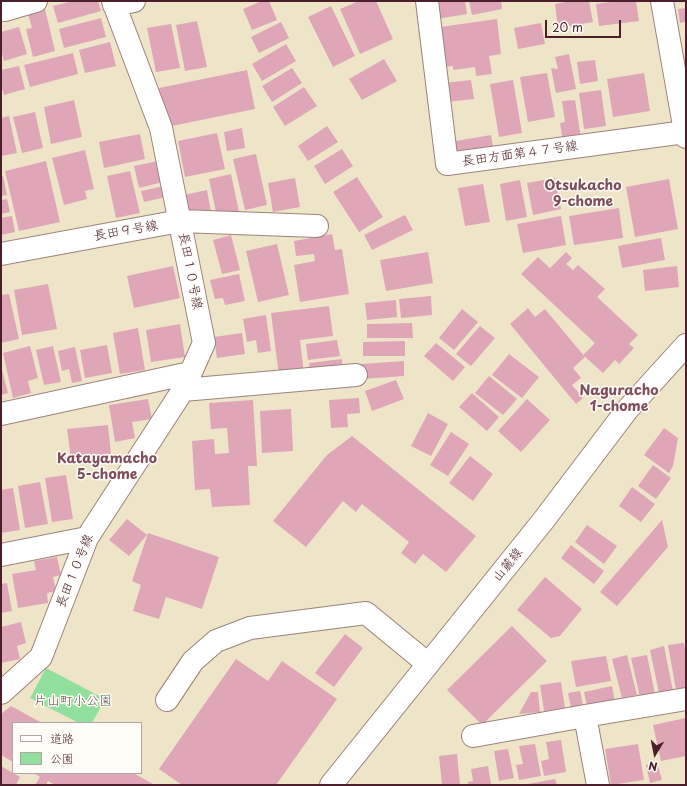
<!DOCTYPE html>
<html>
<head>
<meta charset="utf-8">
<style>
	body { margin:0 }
	#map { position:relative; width:687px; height:786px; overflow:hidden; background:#eee5c8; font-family:"Playpen Sans","Klee One",sans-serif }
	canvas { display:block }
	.frame { position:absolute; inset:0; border:2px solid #4a1f2b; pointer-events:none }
	.legend { position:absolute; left:12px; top:722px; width:130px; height:52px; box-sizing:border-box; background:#fdfcf7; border:1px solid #b5a4a5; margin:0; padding:5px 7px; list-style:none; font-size:12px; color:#4a1f2b }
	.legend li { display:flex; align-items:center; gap:8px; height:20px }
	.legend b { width:20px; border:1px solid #b5a4a5 }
	.north { position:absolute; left:635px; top:734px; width:40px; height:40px; -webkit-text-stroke:3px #fdfcf7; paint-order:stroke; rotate:190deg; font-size:11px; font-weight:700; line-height:16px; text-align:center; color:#4a1f2b }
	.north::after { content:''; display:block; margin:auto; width:14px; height:18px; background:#4a1f2b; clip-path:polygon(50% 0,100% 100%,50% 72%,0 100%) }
	.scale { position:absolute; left:545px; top:20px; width:76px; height:18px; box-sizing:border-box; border:2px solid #4a1f2b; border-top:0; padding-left:5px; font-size:12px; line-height:14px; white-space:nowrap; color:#4a1f2b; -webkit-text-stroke:3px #fdfcf7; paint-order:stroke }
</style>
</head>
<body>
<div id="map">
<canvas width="687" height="786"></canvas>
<div class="frame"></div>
<ul class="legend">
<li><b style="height:5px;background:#fff"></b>道路</li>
<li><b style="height:11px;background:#91df9d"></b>公園</li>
</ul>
<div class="north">N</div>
<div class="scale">20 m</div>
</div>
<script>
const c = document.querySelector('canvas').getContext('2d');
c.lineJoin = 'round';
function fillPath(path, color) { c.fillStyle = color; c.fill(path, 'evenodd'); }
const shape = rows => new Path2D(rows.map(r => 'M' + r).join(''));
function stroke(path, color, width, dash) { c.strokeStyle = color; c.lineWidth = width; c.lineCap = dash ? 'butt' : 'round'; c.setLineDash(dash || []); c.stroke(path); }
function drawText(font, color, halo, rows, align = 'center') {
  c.font = font + ' "Playpen Sans","Klee One",sans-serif'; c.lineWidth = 3; c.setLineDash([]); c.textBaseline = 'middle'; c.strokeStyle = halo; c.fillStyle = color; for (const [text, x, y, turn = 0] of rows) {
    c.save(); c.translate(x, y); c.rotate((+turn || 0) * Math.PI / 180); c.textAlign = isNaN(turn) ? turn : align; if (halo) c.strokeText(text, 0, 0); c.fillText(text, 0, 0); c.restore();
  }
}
fillPath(shape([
	[46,668,105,699,92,723,79,723,30,698]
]), '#91df9d');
fillPath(shape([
	[73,1,98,1,101,11,58,23,53,6],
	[262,1,269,1,277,20,252,30,243,9],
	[359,1,376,1,393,39,360,54,340,9],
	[434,1,465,1,467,14,437,19],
	[469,1,501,1,502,9,472,15],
	[571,1,589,1,593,22,558,28,555,4],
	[616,1,636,1,639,21,599,26,596,4],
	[331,6,355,56,333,67,308,17],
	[686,8,686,22,680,23,678,9],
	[45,9,55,51,33,57,26,29,32,28,28,14],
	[101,18,106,37,64,48,59,29],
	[497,19,501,54,489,56,492,74,476,76,475,67,453,70,453,66,445,67,440,27],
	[197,21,207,67,185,71,176,25],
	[281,22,289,38,259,53,251,37],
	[541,23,545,44,518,49,514,28],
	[171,24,180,68,156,72,147,28],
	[19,27,27,54,4,61,1,50,1,32],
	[110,42,116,66,85,73,79,50],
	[286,44,296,61,262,81,252,64],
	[73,53,78,74,30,87,24,65],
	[569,54,576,89,556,93,551,68,558,69,555,57],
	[384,59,397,81,362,100,349,79],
	[595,60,598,81,580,84,577,62],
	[19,66,25,89,4,95,1,85,1,70],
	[292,68,302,83,272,102,262,86],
	[247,70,255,109,167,127,159,88],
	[547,73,555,117,528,122,520,77],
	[644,73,650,111,613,117,607,79],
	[471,80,474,99,446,102,444,83],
	[513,80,522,133,499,137,490,84],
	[304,87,317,106,285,126,273,107],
	[601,90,606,126,584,129,579,93],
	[74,100,82,137,51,144,44,107],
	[575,100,581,138,563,141,560,123,565,122,562,101],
	[35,112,43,148,22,153,13,117],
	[9,116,17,153,1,156,1,118],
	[327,126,338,142,308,161,298,146],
	[242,128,245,148,227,151,224,132],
	[217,133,225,169,185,177,178,141],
	[140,134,145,159,104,168,99,142],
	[491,135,494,152,453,158,450,142],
	[342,149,353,166,325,184,314,166],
	[85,150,94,189,85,191,87,199,64,205,52,158],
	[256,154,267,205,245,210,233,159],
	[46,161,60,222,19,231,5,171],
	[158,161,163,182,139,188,134,166],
	[130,171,140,213,116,218,107,176],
	[231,174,239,212,217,217,209,179],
	[1,176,3,176,7,195,1,196],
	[357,177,383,217,359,232,333,192],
	[295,178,300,207,273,212,268,183],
	[555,178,561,209,533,215,527,183],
	[669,179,678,229,635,237,626,187],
	[520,180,527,217,506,221,500,184],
	[483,184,490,222,465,226,458,188],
	[164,186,166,197,144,202,141,191],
	[207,190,211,212,183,218,179,196],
	[7,199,10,212,1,214,1,200],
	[619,208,623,238,574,245,569,216],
	[405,215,413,230,372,250,364,235],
	[12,216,15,232,1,235,1,218],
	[561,216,566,245,523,253,517,224],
	[332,234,335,250,342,249,349,294,300,302,294,265,315,261,314,254,296,256,294,241],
	[231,235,240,270,222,274,213,240],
	[661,238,665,260,622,268,618,246],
	[277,244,289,295,258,302,246,251],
	[428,252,433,283,386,291,380,260],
	[566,252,572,258,566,264,573,270,578,265,605,289,597,297,638,335,629,344,634,348,619,364,615,360,603,373,583,355,595,343,521,274,538,257,550,268],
	[173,266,180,298,134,308,127,276],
	[677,266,679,287,645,291,643,270],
	[239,274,245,301,225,305,223,298,215,299,210,280],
	[48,284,57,329,22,335,14,290],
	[9,294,19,339,1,343,1,295],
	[431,296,432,315,401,318,399,299],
	[396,300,397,317,367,320,365,303],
	[329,306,333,336,300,340,304,374,279,376,271,313],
	[528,308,535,317,545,309,585,357,573,368,581,378,572,385,583,398,576,404,510,324],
	[462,309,478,322,454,350,439,338],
	[266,315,271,351,258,353,256,340,247,342,243,319],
	[412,323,413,338,367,338,367,324],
	[180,324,185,357,151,362,146,330],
	[480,326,495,338,471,366,456,354],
	[138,328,145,370,120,374,113,333],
	[242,333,245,354,217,358,214,337],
	[337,340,340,356,308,360,306,344],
	[405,341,405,356,363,356,363,342],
	[436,343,465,367,453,381,424,356],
	[107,345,112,373,85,378,80,350],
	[30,346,38,378,28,381,31,393,13,398,3,353],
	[53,346,61,382,44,385,36,350],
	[75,347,82,381,72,383,69,369,62,371,58,351],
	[509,354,539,377,522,398,492,375],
	[342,359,343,371,310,375,309,363],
	[404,361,404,376,362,379,361,364],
	[1,366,8,393,1,395],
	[489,376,517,399,503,415,475,393],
	[396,380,404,399,372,411,365,391],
	[472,393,499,417,487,431,459,407],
	[359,398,360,413,347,414,348,427,331,428,329,400],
	[148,399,152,419,132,422,135,438,115,442,109,405],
	[527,399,550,420,521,452,498,431],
	[253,400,257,466,248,466,250,505,212,507,210,489,195,490,192,441,214,439,215,454,229,453,227,428,211,429,209,403],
	[291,409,293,451,262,453,260,411],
	[428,413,448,424,431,456,411,446],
	[108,425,111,454,71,459,67,429],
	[664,428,678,438,673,466,669,473,644,455],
	[451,432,469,444,448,476,430,465],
	[352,436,476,536,446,572,423,554,415,564,401,553,409,542,362,504,356,512,343,501,306,547,273,521,327,455],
	[470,456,493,474,473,501,449,483],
	[653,465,671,478,656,499,638,486],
	[66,475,73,519,52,522,45,478],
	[40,482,48,524,25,528,18,486],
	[632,487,655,504,641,522,619,506],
	[13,488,20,530,1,533,1,490],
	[127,519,147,535,129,556,109,540],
	[662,520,668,547,617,606,600,592],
	[587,525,617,546,604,564,575,542],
	[148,533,219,557,202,609,166,597,159,619,133,611,141,585,132,581],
	[571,545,604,571,594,584,561,558],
	[57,557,61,575,53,577,56,591,47,593,48,603,18,608,12,574,36,570,34,561],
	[545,577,582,609,560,636,551,638,517,610],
	[7,583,12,611,1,613,1,584],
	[21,622,26,643,17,646,20,659,1,663,1,627],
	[512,626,547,661,482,725,447,690],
	[345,634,363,648,334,687,315,673],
	[684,643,686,655,686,688,676,690,668,645],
	[664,646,673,691,659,693,650,650],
	[627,655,637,695,622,698,612,659],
	[647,655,655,694,640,697,631,658],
	[606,656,611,681,576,687,571,661],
	[236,659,268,681,282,661,337,699,276,785,182,785,159,769],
	[561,682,565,708,544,711,540,685],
	[612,686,616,706,588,711,584,692],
	[580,691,584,710,572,712,568,693],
	[531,692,538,692,540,712,519,714],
	[11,706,42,723,13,723,13,762,1,755,1,714],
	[686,718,686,756,661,761,653,725],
	[561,740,566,772,544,776,541,761,549,759,546,742],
	[535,744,541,776,519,780,516,765,523,764,519,746],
	[638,744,644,780,611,785,605,749],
	[508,749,514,778,499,781,494,751],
	[457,754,460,785,442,785,439,756],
	[657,762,662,780,650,783,646,765],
	[1,766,20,777,16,785,1,785],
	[488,766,491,784,468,785,468,782,473,781,471,769],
	[33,773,133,773,155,785,55,785,48,781,46,785,35,785,40,777],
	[555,779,557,785,528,785,528,784]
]), '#dfa6b8');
const minor = shape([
	[427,1,447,164,685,132],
	[662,1,686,137],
	[114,5,134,1],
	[1,6,5,10,36,1],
	[1,254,180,221,317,226],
	[183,390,356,375],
	[1,414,190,373],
	[1,555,87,538],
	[1,693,41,657,87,538,183,390,204,343,161,128,113,1],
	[167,700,193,661,216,641,250,628,366,613,428,664],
	[473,736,585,716],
	[598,785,585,716,686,699]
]);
const major = shape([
	[331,785,543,521,627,410,686,345]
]);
stroke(minor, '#9c827a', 24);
stroke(major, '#9c827a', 24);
stroke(minor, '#fff', 22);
stroke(major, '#fff', 22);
drawText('13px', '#4a1f2b', '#fdfcf7', [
	["長田方面第４７号線",520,154,-8],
	["長田９号線",126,231,-10],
	["長田１０号線",190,271,79],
	["山麓線",508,565,-51],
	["長田１０号線",75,571,-68]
]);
drawText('13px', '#5f594d', '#fdfcf7', [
	["片山町小公園",73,701]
]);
drawText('bold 14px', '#7e4e5c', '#fdfcf7', [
	["Otsukacho",583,186],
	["9-chome",583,202],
	["Naguracho",619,391],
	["1-chome",619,407],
	["Katayamacho",107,459],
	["5-chome",107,475]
]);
</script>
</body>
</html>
